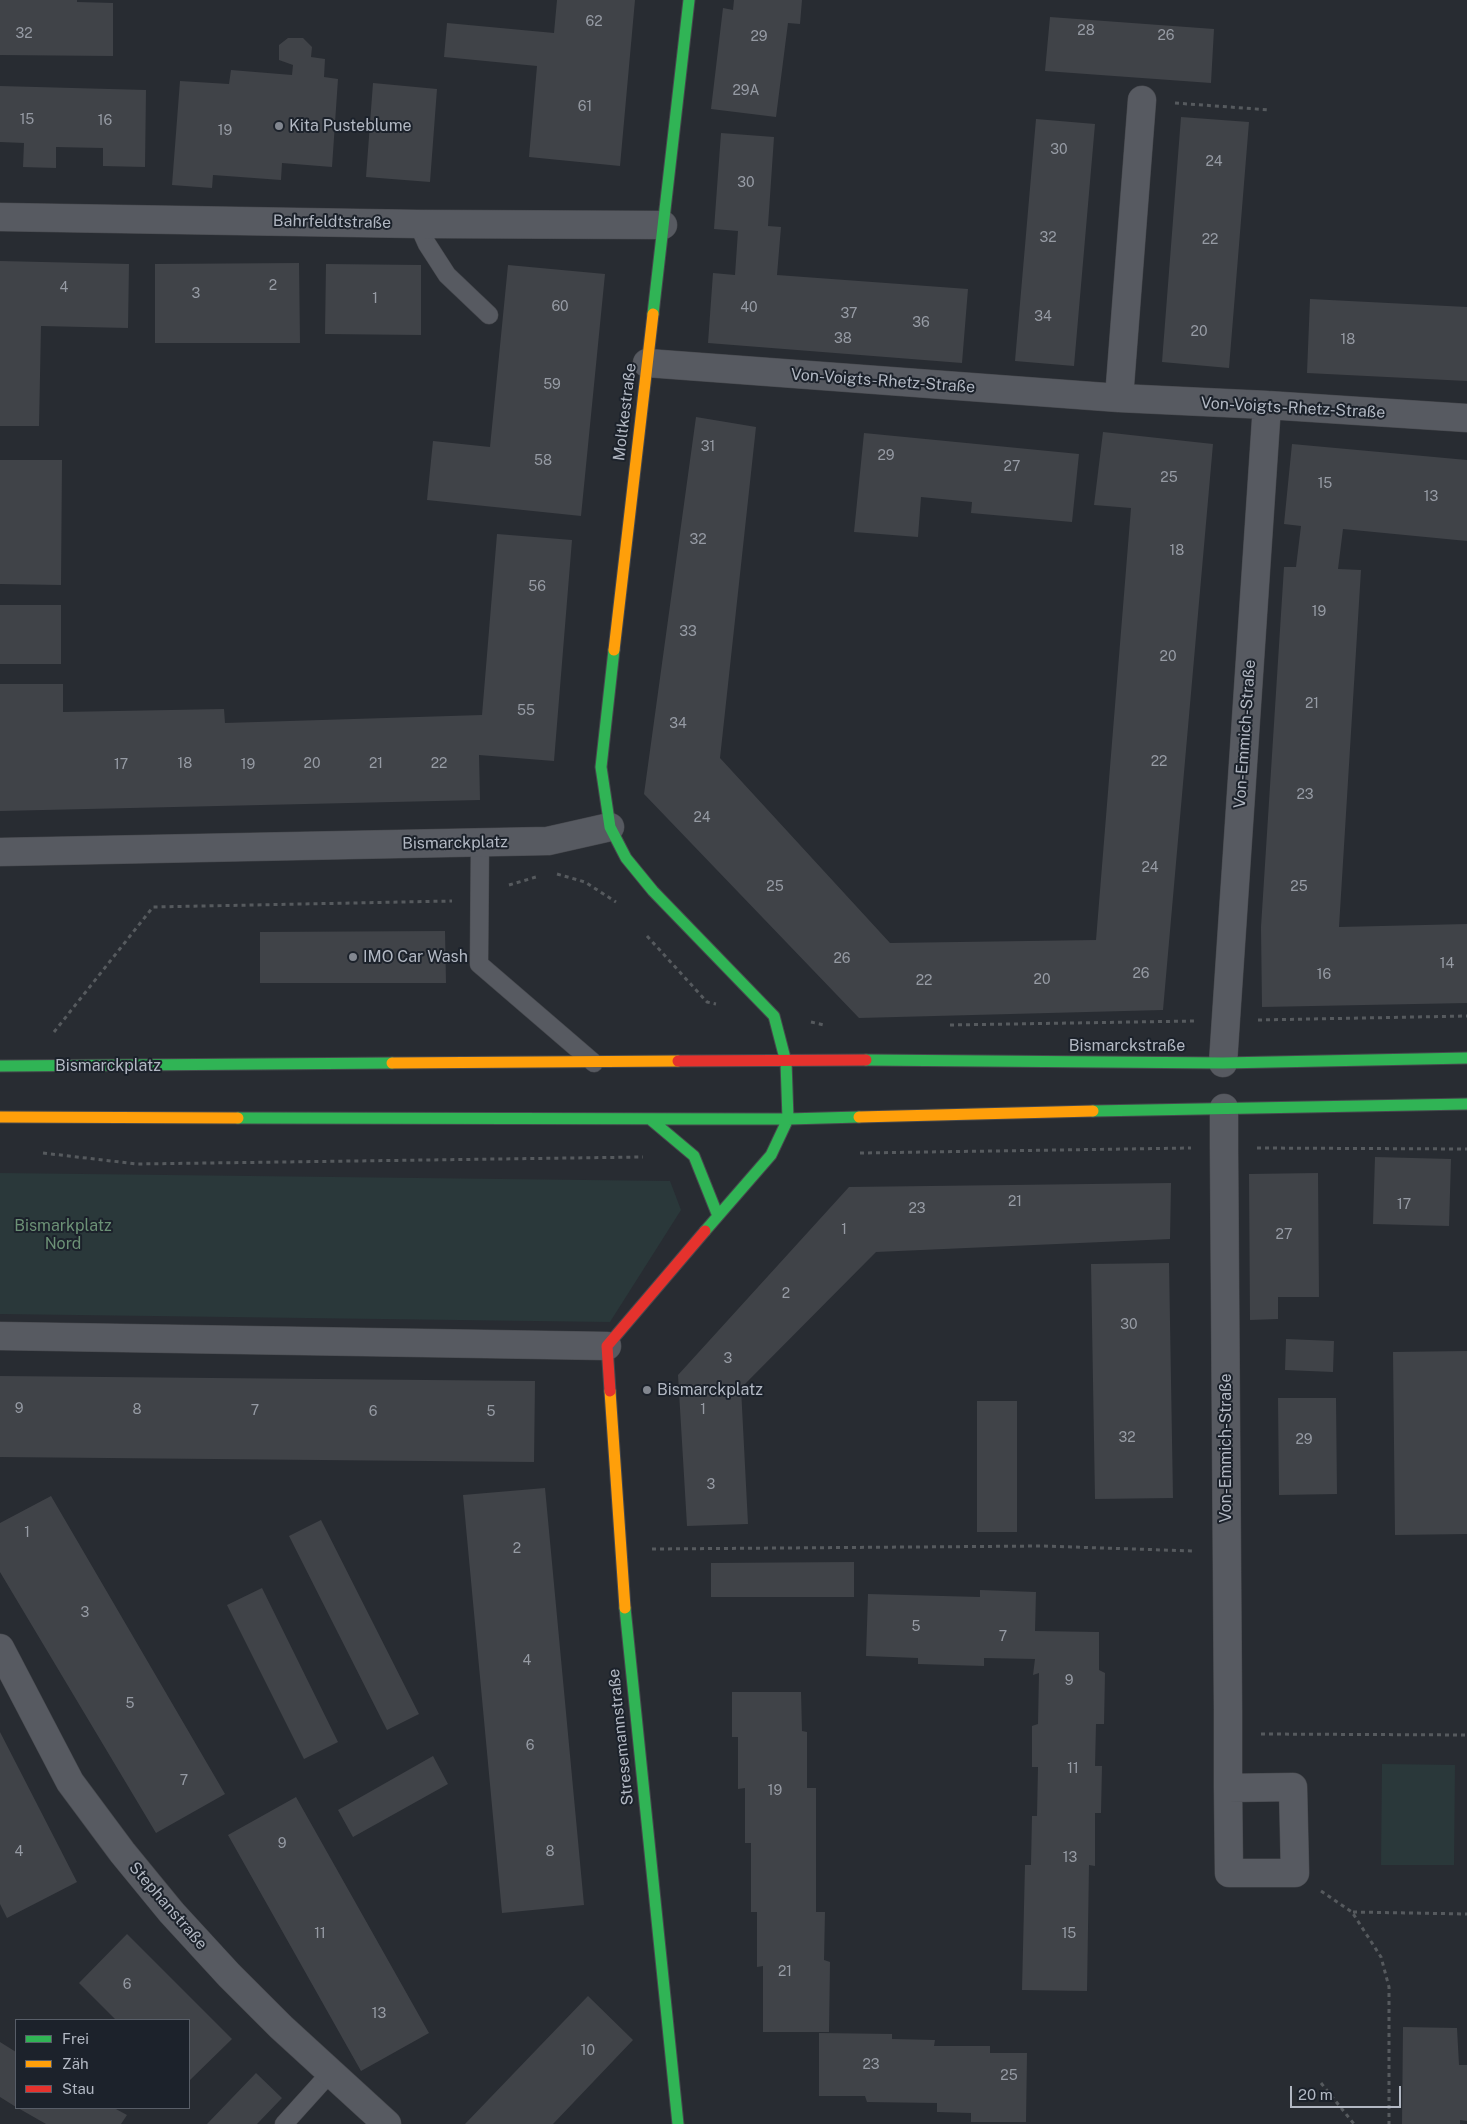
<!DOCTYPE html>
<html>
<head>
<meta charset="utf-8">
<style>
	body { margin:0 }
	#map { position:relative; width:1467px; height:2124px; overflow:hidden; background:#282c32; font-family:"Public Sans",sans-serif }
	canvas { display:block }
	.legend { position:absolute; left:15px; top:2019px; width:175px; height:90px; box-sizing:border-box; background:#1c222b; border:1px solid #585e68; margin:0; padding:6px 9px; list-style:none; font-size:15px; color:#b2b8c3 }
	.legend li { display:flex; align-items:center; gap:10px; height:25px }
	.legend b { width:25px; border:1px solid #585e68 }
	.scale { position:absolute; left:1290px; top:2086px; width:111px; height:22px; box-sizing:border-box; border:2px solid #b2b8c3; border-top:0; padding-left:6px; font-size:15px; line-height:18px; white-space:nowrap; color:#b2b8c3; -webkit-text-stroke:4px #1c222b; paint-order:stroke }
</style>
</head>
<body>
<div id="map">
<canvas width="1467" height="2124"></canvas>
<ul class="legend">
<li><b style="height:6px;background:#30b455"></b>Frei</li>
<li><b style="height:6px;background:#ff9f0a"></b>Zäh</li>
<li><b style="height:6px;background:#e5322d"></b>Stau</li>
</ul>
<div class="scale">20 m</div>
</div>
<script>
const c = document.querySelector('canvas').getContext('2d');
c.lineJoin = 'round';
function fillPath(path, color) { c.fillStyle = color; c.fill(path, 'evenodd'); }
const shape = rows => new Path2D(rows.map(r => 'M' + r).join(''));
function stroke(path, color, width, dash) { c.strokeStyle = color; c.lineWidth = width; c.lineCap = dash ? 'butt' : 'round'; c.setLineDash(dash || []); c.stroke(path); }
function drawText(font, color, halo, rows, align = 'center') {
  c.font = font + ' "Public Sans",sans-serif'; c.lineWidth = 4; c.setLineDash([]); c.textBaseline = 'middle'; c.strokeStyle = halo; c.fillStyle = color; for (const [text, x, y, turn = 0] of rows) {
    c.save(); c.translate(x, y); c.rotate((+turn || 0) * Math.PI / 180); c.textAlign = isNaN(turn) ? turn : align; if (halo) c.strokeText(text, 0, 0); c.fillText(text, 0, 0); c.restore();
  }
}
fillPath(shape([
	[0,1173,670,1181,681,1210,610,1322,0,1314],
	[1382,1764,1455,1765,1454,1865,1381,1865]
]), '#2a383a');
fillPath(shape([
	[0,0,77,0,77,2,113,3,113,56,0,55],
	[557,0,635,0,620,166,529,157,537,66,444,57,447,23,554,33],
	[734,0,802,0,800,24,788,23,776,117,711,109,723,8,733,10],
	[1050,17,1214,29,1211,83,1045,71],
	[288,38,303,38,312,47,311,57,325,59,324,77,338,79,332,167,282,163,281,180,213,175,212,188,172,185,180,81,229,84,231,70,292,75,293,65,279,60,279,45],
	[373,83,437,89,430,182,366,177],
	[0,86,146,90,145,167,103,166,103,148,56,147,56,168,23,167,24,143,0,142],
	[1181,117,1249,122,1229,368,1162,362],
	[1036,119,1095,124,1074,366,1015,361],
	[721,133,774,137,768,226,781,227,777,275,968,289,962,363,708,343,713,273,735,275,738,231,714,229],
	[0,261,129,264,128,328,41,326,39,426,0,426],
	[299,263,300,343,155,343,155,264],
	[326,264,421,265,421,335,325,334],
	[508,265,605,274,581,516,427,500,433,441,490,447],
	[1310,299,1467,307,1467,381,1307,373],
	[696,417,756,427,720,758,890,943,1096,940,1131,508,1094,505,1103,432,1213,444,1163,1010,859,1018,644,794],
	[864,433,1079,454,1072,522,971,513,972,502,921,497,918,537,854,532],
	[1292,444,1467,460,1467,541,1343,529,1338,569,1361,570,1339,927,1467,924,1467,1003,1262,1007,1261,927,1284,567,1296,567,1301,526,1284,524],
	[0,460,62,460,61,585,0,584],
	[497,534,572,540,554,761,479,755,480,800,0,811,0,684,63,684,63,712,224,709,225,723,482,715],
	[0,605,61,605,61,664,0,664],
	[445,931,446,983,260,983,260,932],
	[1375,1157,1451,1159,1449,1226,1373,1224],
	[1318,1173,1319,1297,1278,1297,1278,1319,1250,1320,1249,1174],
	[1171,1183,1170,1239,876,1252,741,1388,748,1524,687,1526,678,1375,849,1187],
	[1169,1263,1173,1498,1095,1499,1091,1264],
	[1286,1339,1334,1341,1333,1372,1285,1370],
	[1467,1351,1467,1534,1395,1535,1393,1352],
	[0,1376,535,1381,534,1462,0,1457],
	[1278,1398,1336,1398,1337,1494,1279,1495],
	[977,1401,1017,1401,1017,1532,977,1532],
	[545,1488,584,1905,502,1913,463,1495],
	[51,1496,225,1794,156,1833,0,1572,0,1523],
	[321,1520,419,1714,387,1730,289,1536],
	[854,1562,854,1597,711,1597,711,1563],
	[262,1588,338,1742,304,1759,227,1605],
	[980,1590,1036,1592,1035,1631,1099,1632,1099,1670,1105,1673,1104,1724,1096,1724,1095,1766,1102,1766,1101,1813,1095,1813,1095,1866,1089,1865,1087,1991,1022,1990,1025,1865,1031,1865,1032,1816,1037,1816,1038,1767,1032,1767,1032,1726,1038,1724,1039,1673,1033,1675,1035,1659,984,1658,984,1666,918,1664,918,1658,866,1656,868,1594,980,1597],
	[732,1692,801,1692,802,1731,807,1732,807,1788,816,1788,816,1912,825,1912,824,1960,830,1962,829,2032,763,2032,763,1966,757,1967,757,1912,751,1912,751,1843,745,1843,745,1788,738,1789,738,1737,732,1737],
	[0,1732,77,1882,7,1918,0,1904],
	[433,1756,448,1784,353,1837,338,1810],
	[296,1797,429,2033,361,2071,228,1835],
	[127,1934,232,2039,189,2081,189,2020,116,2020,79,1983],
	[588,1996,633,2040,553,2124,465,2124],
	[1403,2027,1457,2028,1459,2065,1467,2065,1467,2121,1460,2120,1460,2124,1402,2124],
	[819,2033,892,2034,892,2039,935,2040,934,2046,990,2046,990,2053,1027,2053,1026,2122,971,2122,971,2113,937,2112,937,2103,867,2102,865,2096,819,2096],
	[0,2042,16,2052,16,2107,0,2097],
	[256,2073,282,2098,257,2124,207,2124],
	[18,2108,114,2108,127,2115,121,2124,46,2124]
]), '#404348');
const lane = shape([
	[418,224,427,244,447,275,489,315],
	[480,842,479,964,594,1063],
	[284,2124,331,2072]
]);
const street = shape([
	[0,217,418,224,663,225],
	[647,363,1119,398,1267,405,1467,418],
	[1119,398,1142,100],
	[0,852,548,841,610,827],
	[1223,1063,1267,405],
	[1224,1108,1224,1148,1228,1710,1228,1788,1229,1873,1295,1873,1293,1787,1228,1788],
	[0,1336,607,1346],
	[0,1648,70,1782,122,1852,172,1913,229,1975,281,2027,387,2124]
]);
const fast = shape([
	[653,314,689,0],
	[614,650,601,767,610,827,626,858,653,891,774,1016,786,1062,788,1119,771,1155,705,1231],
	[866,1060,1223,1063,1467,1058],
	[0,1066,392,1063],
	[1093,1111,1467,1104],
	[238,1118,788,1119,859,1117],
	[650,1119,694,1156,718,1216],
	[625,1608,678,2124]
]);
const slow = shape([
	[614,650,653,314],
	[392,1063,678,1061],
	[0,1117,238,1118],
	[859,1117,1093,1111],
	[610,1391,625,1608]
]);
const jam = shape([
	[678,1061,866,1060],
	[610,1391,607,1346,705,1231]
]);
stroke(lane, '#46484d', 19);
stroke(street, '#46484d', 29);
stroke(fast, '#46484d', 13);
stroke(slow, '#46484d', 13);
stroke(jam, '#46484d', 13);
stroke(shape([
	[1175,103,1270,110],
	[557,874,585,882,616,902],
	[509,885,536,877],
	[647,936,707,1002,716,1004],
	[1258,1020,1467,1016],
	[811,1022,824,1025],
	[950,1025,1194,1021],
	[54,1032,153,907,452,901],
	[1257,1148,1467,1149],
	[43,1153,137,1164,643,1157],
	[860,1153,1191,1148],
	[652,1549,1042,1546,1194,1551],
	[1261,1734,1467,1735],
	[1321,1891,1352,1912,1381,1957,1389,1987,1389,2124],
	[1353,1912,1467,1914],
	[1321,2083,1354,2124]
]), '#565a5e', 3, [4, 4]);
stroke(lane, '#575a61', 18);
stroke(street, '#575a61', 28);
stroke(fast, '#30b455', 11);
stroke(slow, '#ff9f0a', 11);
stroke(jam, '#e5322d', 11);
for (const [x, y, r, color] of [
	[279,126,5,"#828790"],
	[353,957,5,"#828790"],
	[647,1390,5,"#828790"]
]) { const dot = new Path2D(); dot.arc(x, y, r, 0, 2 * Math.PI); c.fillStyle = color; c.fill(dot); stroke(dot, '#1c222b', 2); }
drawText('14px', '#969ba4', null, [
	["62",594,22],
	["28",1086,31],
	["32",24,34],
	["26",1166,36],
	["29",759,37],
	["29A",746,91],
	["61",585,107],
	["15",27,120],
	["16",105,121],
	["19",225,131],
	["30",1059,150],
	["24",1214,162],
	["30",746,183],
	["32",1048,238],
	["22",1210,240],
	["2",273,286],
	["4",64,288],
	["3",196,294],
	["1",375,299],
	["60",560,307],
	["40",749,308],
	["37",849,314],
	["34",1043,317],
	["36",921,323],
	["20",1199,332],
	["38",843,339],
	["18",1348,340],
	["59",552,385],
	["31",708,447],
	["29",886,456],
	["58",543,461],
	["27",1012,467],
	["25",1169,478],
	["15",1325,484],
	["13",1431,497],
	["32",698,540],
	["18",1177,551],
	["56",537,587],
	["19",1319,612],
	["33",688,632],
	["20",1168,657],
	["21",1312,704],
	["55",526,711],
	["34",678,724],
	["22",1159,762],
	["18",185,764],
	["20",312,764],
	["21",376,764],
	["22",439,764],
	["17",121,765],
	["19",248,765],
	["23",1305,795],
	["24",702,818],
	["24",1150,868],
	["25",775,887],
	["25",1299,887],
	["26",842,959],
	["14",1447,964],
	["26",1141,974],
	["16",1324,975],
	["20",1042,980],
	["22",924,981],
	["21",1015,1202],
	["17",1404,1205],
	["23",917,1209],
	["1",844,1230],
	["27",1284,1235],
	["2",786,1294],
	["30",1129,1325],
	["3",728,1359],
	["9",19,1409],
	["8",137,1410],
	["1",703,1410],
	["7",255,1411],
	["6",373,1412],
	["5",491,1412],
	["32",1127,1438],
	["29",1304,1440],
	["3",711,1485],
	["1",27,1533],
	["2",517,1549],
	["3",85,1613],
	["5",916,1627],
	["7",1003,1637],
	["4",527,1661],
	["9",1069,1681],
	["5",130,1704],
	["6",530,1746],
	["11",1073,1769],
	["7",184,1781],
	["19",775,1791],
	["9",282,1844],
	["4",19,1852],
	["8",550,1852],
	["13",1070,1858],
	["11",320,1934],
	["15",1069,1934],
	["21",785,1972],
	["6",127,1985],
	["13",379,2014],
	["10",588,2051],
	["23",871,2065],
	["25",1009,2076]
]);
drawText('16px', '#b2b8c3', '#1c222b', [
	["Kita Pusteblume",289,126],
	["IMO Car Wash",363,957],
	["Bismarckplatz",657,1390]
], 'left');
drawText('16px', '#b2b8c3', '#1c222b', [
	["Bahrfeldtstraße",332,222,1],
	["Von-Voigts-Rhetz-Straße",883,381,4],
	["Von-Voigts-Rhetz-Straße",1293,408,3],
	["Moltkestraße",625,412,-83],
	["Von-Emmich-Straße",1245,734,-86],
	["Bismarckplatz",455,843,-1],
	["Bismarckstraße",1127,1046],
	["Bismarckplatz",108,1066],
	["Von-Emmich-Straße",1226,1448,-90],
	["Stresemannstraße",621,1737,-96],
	["Stephanstraße",168,1906,49]
]);
drawText('16px', '#6c9176', '#1c222b', [
	["Bismarkplatz",63,1226],
	["Nord",63,1244]
]);
</script>
</body>
</html>
